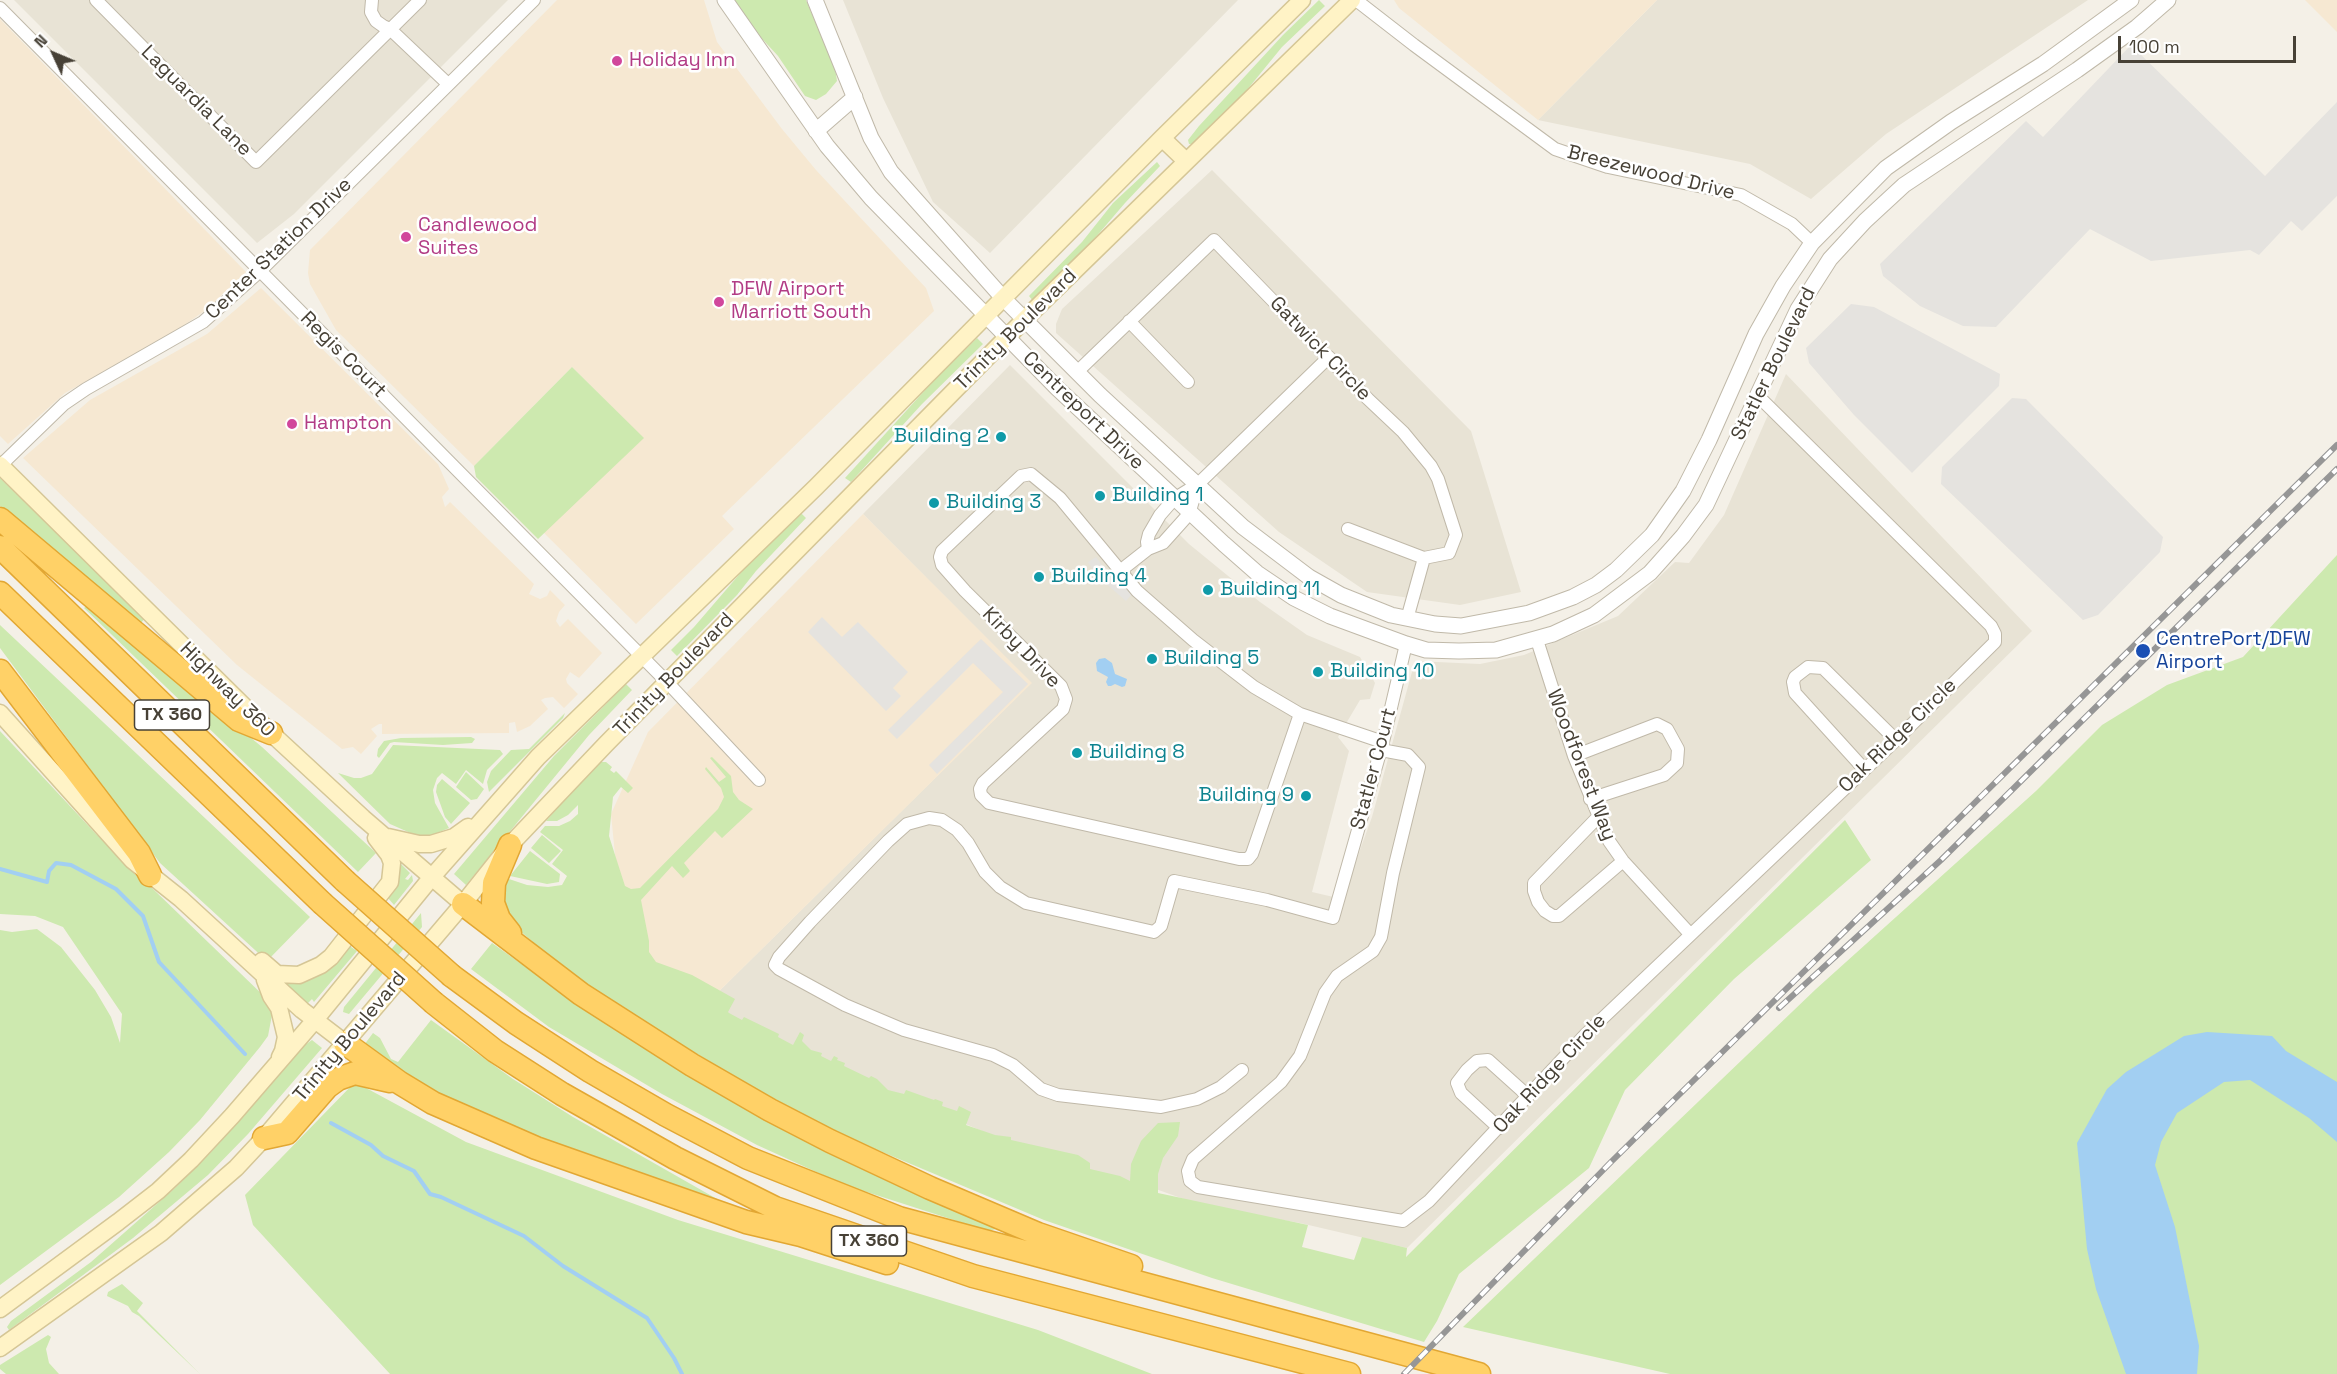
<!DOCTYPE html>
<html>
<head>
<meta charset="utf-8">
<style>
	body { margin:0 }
	#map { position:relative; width:2337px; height:1374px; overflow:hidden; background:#f4f0e7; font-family:"Space Grotesk",sans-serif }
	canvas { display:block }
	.north { position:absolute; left:24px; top:24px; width:60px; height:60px; -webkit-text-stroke:4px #fff; paint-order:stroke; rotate:314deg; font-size:16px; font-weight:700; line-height:24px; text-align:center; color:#474136 }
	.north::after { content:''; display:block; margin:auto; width:21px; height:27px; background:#474136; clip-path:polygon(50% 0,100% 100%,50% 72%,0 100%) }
	.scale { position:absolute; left:2118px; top:36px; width:178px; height:27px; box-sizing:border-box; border:3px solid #474136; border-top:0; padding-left:8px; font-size:18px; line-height:21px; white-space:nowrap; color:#474136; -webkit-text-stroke:4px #fff; paint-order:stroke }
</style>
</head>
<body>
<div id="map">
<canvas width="2337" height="1374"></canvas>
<div class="north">N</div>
<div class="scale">100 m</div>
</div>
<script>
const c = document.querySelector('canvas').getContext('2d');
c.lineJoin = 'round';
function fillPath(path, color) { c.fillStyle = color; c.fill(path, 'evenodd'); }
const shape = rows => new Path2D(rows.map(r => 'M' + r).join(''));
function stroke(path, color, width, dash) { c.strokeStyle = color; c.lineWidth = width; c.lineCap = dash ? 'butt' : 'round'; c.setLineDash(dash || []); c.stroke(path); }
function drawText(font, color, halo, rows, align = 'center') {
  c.font = font + ' "Space Grotesk",sans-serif'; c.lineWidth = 5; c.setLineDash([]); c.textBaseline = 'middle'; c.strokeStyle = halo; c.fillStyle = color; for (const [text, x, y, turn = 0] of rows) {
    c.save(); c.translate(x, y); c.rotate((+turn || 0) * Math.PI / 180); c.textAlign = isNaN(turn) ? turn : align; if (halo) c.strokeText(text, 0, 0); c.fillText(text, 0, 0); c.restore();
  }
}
fillPath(shape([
	[14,0,508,0,294,214,257,243],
	[843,0,1238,0,990,253,933,202,883,98],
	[1657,0,2088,0,1886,134,1811,199,1750,164,1538,120],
	[1212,170,1471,431,1521,592,1460,605,1367,592,1279,532,1056,333,1056,324,1062,309],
	[1010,365,1189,544,1260,602,1307,635,1360,657,1375,683,1370,699,1360,700,1338,737,1349,751,1312,892,1342,899,1372,817,1415,661,1480,664,1524,655,1618,616,1675,562,1689,563,1724,515,1786,374,2032,631,1407,1248,1300,1223,1203,1206,1142,1184,1096,1180,700,1010,1031,683,863,514]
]), '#e8e3d5');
fillPath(shape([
	[557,0,704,0,717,42,782,129,816,170,926,288,934,311,722,516,734,529,636,624,543,532,643,438,572,367,474,466,336,330,310,284,308,273,310,250],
	[1394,0,1657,0,1538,120,1399,8],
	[2305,0,2337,0,2337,32],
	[0,19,246,272,206,310,174,332,65,393,8,444,0,436],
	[261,288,438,464,449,489,442,497,445,507,450,502,534,584,529,594,540,599,547,596,550,590,565,605,559,612,556,621,560,627,568,619,602,653,579,678,570,672,566,679,567,683,578,694,564,708,553,697,545,698,541,700,548,709,530,726,517,732,515,722,509,723,509,733,382,734,382,724,379,724,371,729,377,736,361,754,353,747,342,749,237,665,23,458,90,400,207,334],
	[863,514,1032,683,700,1010,650,987,618,885,611,814,648,732]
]), '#f6e8d2');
fillPath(shape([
	[732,0,806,0,835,68,837,81,826,94,816,100,805,96,778,56,754,30],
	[1319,0,1325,6,1282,47,1242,96,1193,144,1189,144,1188,140,1199,126,1283,35],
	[1157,162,1160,166,1125,203,1071,266,1033,301,1029,296,1082,242,1113,203],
	[977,338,983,344,922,404,851,482,845,478,937,377],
	[572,367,644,438,538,539,476,477,474,466],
	[0,478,145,618,141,623,0,506],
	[800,512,806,518,756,571,737,595,677,656,671,650,694,627,756,555],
	[2337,555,2337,1374,1670,1374,1463,1327,1816,989,2036,791,2102,725,2167,685,2243,657],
	[89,604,262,747,376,853,358,872,84,608],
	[0,625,310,917,267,961,160,863,0,648],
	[626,684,632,690,589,735,466,885,454,874,554,756],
	[565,713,563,718,489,792,487,782,491,771,511,750,529,749],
	[0,731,96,834,267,999,272,1015,268,1036,260,1047,200,1120,169,1152,119,1197,0,1285,0,930,12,932,37,929,61,947,95,990,111,1017,120,1043,122,1014,63,927,35,916,0,914],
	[471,737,475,739,472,743,443,745,394,742,390,743,379,758,377,756,378,749,384,741,401,738],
	[393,745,500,750,503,754,487,770,483,784,466,770,456,784,442,773,437,778,433,790,435,803,449,828,430,836,415,835,390,824,338,773,354,778,361,778,372,774],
	[712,757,731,776,733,792,739,800,753,809,722,838,715,831,684,863,690,871,683,878,672,866,641,900,649,941,649,952,656,962,692,975,735,999,728,1012,729,1013,742,1020,744,1017,779,1034,778,1037,793,1045,800,1032,804,1035,802,1041,811,1050,822,1053,821,1056,831,1061,834,1056,838,1058,837,1060,845,1063,844,1066,869,1078,871,1076,877,1079,888,1090,904,1094,906,1090,934,1100,935,1099,943,1102,942,1106,957,1111,959,1106,971,1112,966,1125,995,1135,1011,1137,1011,1140,1078,1155,1090,1163,1090,1169,1120,1176,1130,1181,1131,1164,1141,1141,1158,1123,1180,1122,1178,1136,1163,1158,1158,1174,1158,1193,1308,1225,1302,1247,1354,1260,1362,1237,1407,1248,1406,1257,1845,820,1871,860,1734,979,1625,1090,1589,1168,1459,1274,1437,1321,1424,1342,1212,1278,1044,1220,861,1143,784,1107,622,1008,530,946,533,942,513,925,506,911,504,897,506,878,527,885,548,887,562,885,567,876,552,864,563,850,540,832,545,826,559,826,570,821,578,814,578,805,568,815,557,821,546,821,591,769,600,762,606,762,612,767,610,770,614,773,616,771,633,788,628,793,621,787,613,797,609,836,625,886,631,889,640,888,718,809,724,797,721,788,705,769,706,767,719,782,726,777,710,758],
	[466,772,484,789,477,799,471,800,456,787],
	[442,779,470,803,451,824,445,817,436,792,437,785],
	[542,835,561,851,549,863,531,848],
	[530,851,560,874,559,882,547,884,510,876],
	[398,861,410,873,405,879,408,880,412,875,413,881,394,905,388,898,396,884],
	[421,913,422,927,349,1014,343,1012,344,1007],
	[492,943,572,1000,988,1221,996,1229,988,1231,845,1185,757,1145,662,1094,549,1027,475,972,471,969],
	[348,945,357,951,314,1002,312,999,307,1004,285,985,288,982,303,981,324,972],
	[431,1020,513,1079,573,1117,717,1199,717,1202,678,1193,440,1099,364,1045,373,1033,380,1038,391,1059,398,1062],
	[312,1040,322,1048,248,1134,208,1175,133,1238,9,1330,7,1327,11,1321,91,1262,175,1188,213,1150,302,1047],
	[355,1082,466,1142,678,1220,1038,1330,1152,1374,390,1374,253,1225,245,1195],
	[122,1284,143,1303,137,1311,200,1374,139,1316,132,1312,128,1306,107,1296,108,1292],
	[48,1335,51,1337,46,1349,49,1363,59,1374,6,1374,0,1369,0,1365]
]), '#cde9af');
fillPath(shape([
	[2131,45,2265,176,2337,102,2337,196,2302,231,2291,221,2259,255,2250,250,2151,261,2090,229,1996,327,1963,326,1920,306,1883,276,1880,264,2026,121,2043,137],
	[1851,304,1874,307,2000,374,1999,386,1912,473,1854,415,1809,363,1806,348],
	[2012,398,2026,399,2163,537,2160,552,2098,615,2083,620,1941,484,1942,467],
	[1096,557,1105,569,1132,594,1126,601,1096,575,1088,562],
	[822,617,842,637,858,622,908,672,893,688,901,696,886,711,808,632],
	[981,639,1028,684,937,774,929,765,1003,692,973,663,897,739,888,730]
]), '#e5e3df');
fillPath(shape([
	[1105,658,1112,663,1115,674,1127,679,1125,686,1122,687,1115,684,1111,686,1108,686,1106,682,1108,677,1097,671,1096,663,1099,659],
	[2207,1032,2272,1036,2286,1051,2337,1082,2337,1142,2309,1118,2250,1080,2224,1082,2177,1113,2161,1142,2155,1165,2175,1227,2199,1346,2197,1374,2126,1374,2096,1289,2087,1249,2077,1143,2107,1089,2126,1072,2184,1036]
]), '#a2cff2');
stroke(shape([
	[0,869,47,882,49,871,56,863,71,865,116,889,143,916,159,962,245,1054],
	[331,1123,371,1145,383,1156,414,1171,430,1194,441,1197,524,1236,563,1266,647,1318,674,1358,682,1374]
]), '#a2cff2', 4);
const minor = shape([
	[96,0,256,162,420,0],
	[372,0,371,12,376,21,383,26,390,29,448,84],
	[1356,0,1414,45,1555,149,1608,167,1741,195,1792,224,1812,243],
	[0,8,667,682,759,780],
	[1129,321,1188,382],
	[1077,372,1214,240,1368,399,1403,432,1431,466,1438,479,1456,535,1449,553,1424,558],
	[0,466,64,404,86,389,203,322,260,271,534,0],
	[1348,529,1424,558],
	[1148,549,1147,542,1149,534,1160,515,1174,499,1198,484,1329,357],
	[1120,571,1148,549,1163,543,1189,514,1198,484],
	[1407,619,1424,558],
	[1537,640,1574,756,1609,841,1623,861,1690,934],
	[1300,714,1254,687,1193,640,1137,591,1060,498,1031,474,1021,476,942,551,940,557,942,565,965,591,1061,686,1066,699,1063,709,983,783,980,789,981,795,989,803,1239,859,1248,859,1252,854,1300,714,1383,742],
	[1381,750,1408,755,1419,767,1393,873,1381,937,1373,951,1337,976,1325,993,1300,1056,1281,1082,1193,1159,1188,1171,1190,1181,1198,1187,1403,1221,1429,1201,1586,1034,1896,740,1995,642,1995,634,1991,626,1757,395],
	[1574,756,1657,724,1667,729,1678,749,1677,763,1664,775,1590,799],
	[1864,769,1795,693,1793,682,1795,677,1808,667,1823,668,1896,740],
	[1598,817,1534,883,1534,891,1538,902,1545,911,1553,916,1559,916,1623,861],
	[1242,1070,1221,1087,1197,1099,1161,1107,1058,1095,1041,1089,1013,1065,993,1055,904,1030,845,1005,779,969,775,965,779,957,810,922,888,841,907,824,929,818,942,820,957,830,968,843,985,872,1000,887,1026,903,1154,932,1161,926,1174,881,1267,900,1333,918,1383,742,1406,644],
	[1499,1128,1461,1093,1457,1083,1467,1070,1477,1061,1488,1060,1528,1096]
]);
const tertiary = shape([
	[725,0,827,146,871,198,1057,388,1224,544,1257,573,1294,598,1330,616,1406,644,1426,650,1459,651,1496,650,1553,634,1594,615,1650,573,1683,536,1706,505,1798,309,1830,259,1865,221,1904,185,2077,70,2137,27,2168,0],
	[815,0,871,138,891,172,1003,298,1100,395,1243,527,1309,577,1341,595,1391,615,1435,624,1461,626,1529,613,1573,597,1596,585,1616,570,1652,535,1683,491,1709,440,1756,334,1783,286,1812,243,1886,168,1951,122,2043,64,2131,0],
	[816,131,855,97]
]);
const secondary = shape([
	[1162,138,1186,161],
	[0,465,271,733,363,818,463,904],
	[0,713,132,860,181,899,302,1010,345,1043],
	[388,837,419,844,431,844,454,837,468,827],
	[262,961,277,974,299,975,321,965,331,957,390,882,392,863,389,855,376,838],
	[265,980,271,996,279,1008,286,1037,283,1051,280,1057],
	[0,1309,118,1222,158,1191,191,1160,232,1116,315,1020,431,878,538,757,816,487,1162,138,1302,0],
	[0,1348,161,1233,236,1168,264,1138,463,904,510,845,606,744,1025,319,1352,0]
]);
const motorway = shape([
	[0,519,239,720,271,733],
	[0,547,345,881],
	[0,593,322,903],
	[0,671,139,853,150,875],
	[463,904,581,994,692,1065,770,1110,830,1141,930,1188,1038,1234,1131,1266],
	[510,933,499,919,493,903,494,883,510,845],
	[452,976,516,1023,590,1071,666,1115,748,1158,899,1218,1479,1374],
	[434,1003,495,1051,562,1094,675,1158,775,1208,973,1276,1349,1374],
	[345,1043,400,1083,433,1103,536,1148,746,1222,801,1235,887,1263],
	[264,1138,287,1133,327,1087,338,1079,355,1073,390,1081]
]);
stroke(minor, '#c0b9a9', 14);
stroke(tertiary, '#c0b9a9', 17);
stroke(secondary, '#d5c696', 19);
stroke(motorway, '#e2a733', 25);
stroke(minor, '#fff', 12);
stroke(tertiary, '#fff', 15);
stroke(secondary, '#fff3c6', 16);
stroke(motorway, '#ffd167', 22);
const rail = shape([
	[1779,1008,1941,860,2337,469],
	[1404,1374,1611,1162,2337,445]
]);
stroke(rail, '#969696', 6);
stroke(rail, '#fff', 4, [11]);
const motorwayBridge = shape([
	[345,881,452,976],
	[322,903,434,1003]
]);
stroke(motorwayBridge, '#e2a733', 25, []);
stroke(motorwayBridge, '#ffd167', 22);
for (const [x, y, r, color] of [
	[617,61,6,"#d1479c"],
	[406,237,6,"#d1479c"],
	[719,302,6,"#d1479c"],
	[292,424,6,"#d1479c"],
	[1001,437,6,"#0f9aa8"],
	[1100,496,6,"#0f9aa8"],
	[934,503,6,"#0f9aa8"],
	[1039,577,6,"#0f9aa8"],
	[1208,590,6,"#0f9aa8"],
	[2143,651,8,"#1a4fb4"],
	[1152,659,6,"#0f9aa8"],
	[1318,672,6,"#0f9aa8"],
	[1077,753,6,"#0f9aa8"],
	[1306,796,6,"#0f9aa8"]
]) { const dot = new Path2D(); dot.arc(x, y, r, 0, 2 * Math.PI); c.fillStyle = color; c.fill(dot); stroke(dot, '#fff', 2); }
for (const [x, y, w] of [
	[172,715,75],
	[869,1241,75]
]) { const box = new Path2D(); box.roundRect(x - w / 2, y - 15, w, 30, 4.5); c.fillStyle = '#fff'; c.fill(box); stroke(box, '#474136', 1.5); }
drawText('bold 18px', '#474136', null, [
	["TX 360",172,715],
	["TX 360",869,1241]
]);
drawText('20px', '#b23c85', '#fff', [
	["Holiday Inn",629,61],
	["Candlewood",418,226],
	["Suites",418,249],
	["DFW Airport",731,290],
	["Marriott South",731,313],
	["Hampton",304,424]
], 'left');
drawText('20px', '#474136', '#fff', [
	["Laguardia Lane",196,101,45],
	["Breezewood Drive",1651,173,14],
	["Center Station Drive",279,249,-44],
	["Trinity Boulevard",1016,330,-45],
	["Gatwick Circle",1320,349,46],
	["Regis Court",343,355,45],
	["Statler Boulevard",1774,364,-64],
	["Centreport Drive",1083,411,44],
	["Kirby Drive",1021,648,46],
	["Trinity Boulevard",674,675,-46],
	["Highway 360",227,690,45],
	["Oak Ridge Circle",1898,736,-44],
	["Woodforest Way",1581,765,69],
	["Statler Court",1374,769,-75],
	["Trinity Boulevard",350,1037,-50],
	["Oak Ridge Circle",1550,1074,-47]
]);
drawText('20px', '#0d838f', '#fff', [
	["Building 2",989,437,"right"],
	["Building 1",1112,496],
	["Building 3",946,503],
	["Building 4",1051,577],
	["Building 11",1220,590],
	["Building 5",1164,659],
	["Building 10",1330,672],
	["Building 8",1089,753],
	["Building 9",1294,796,"right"]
], 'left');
drawText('20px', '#164399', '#fff', [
	["CentrePort/DFW",2156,640],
	["Airport",2156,663]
], 'left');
</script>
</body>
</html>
